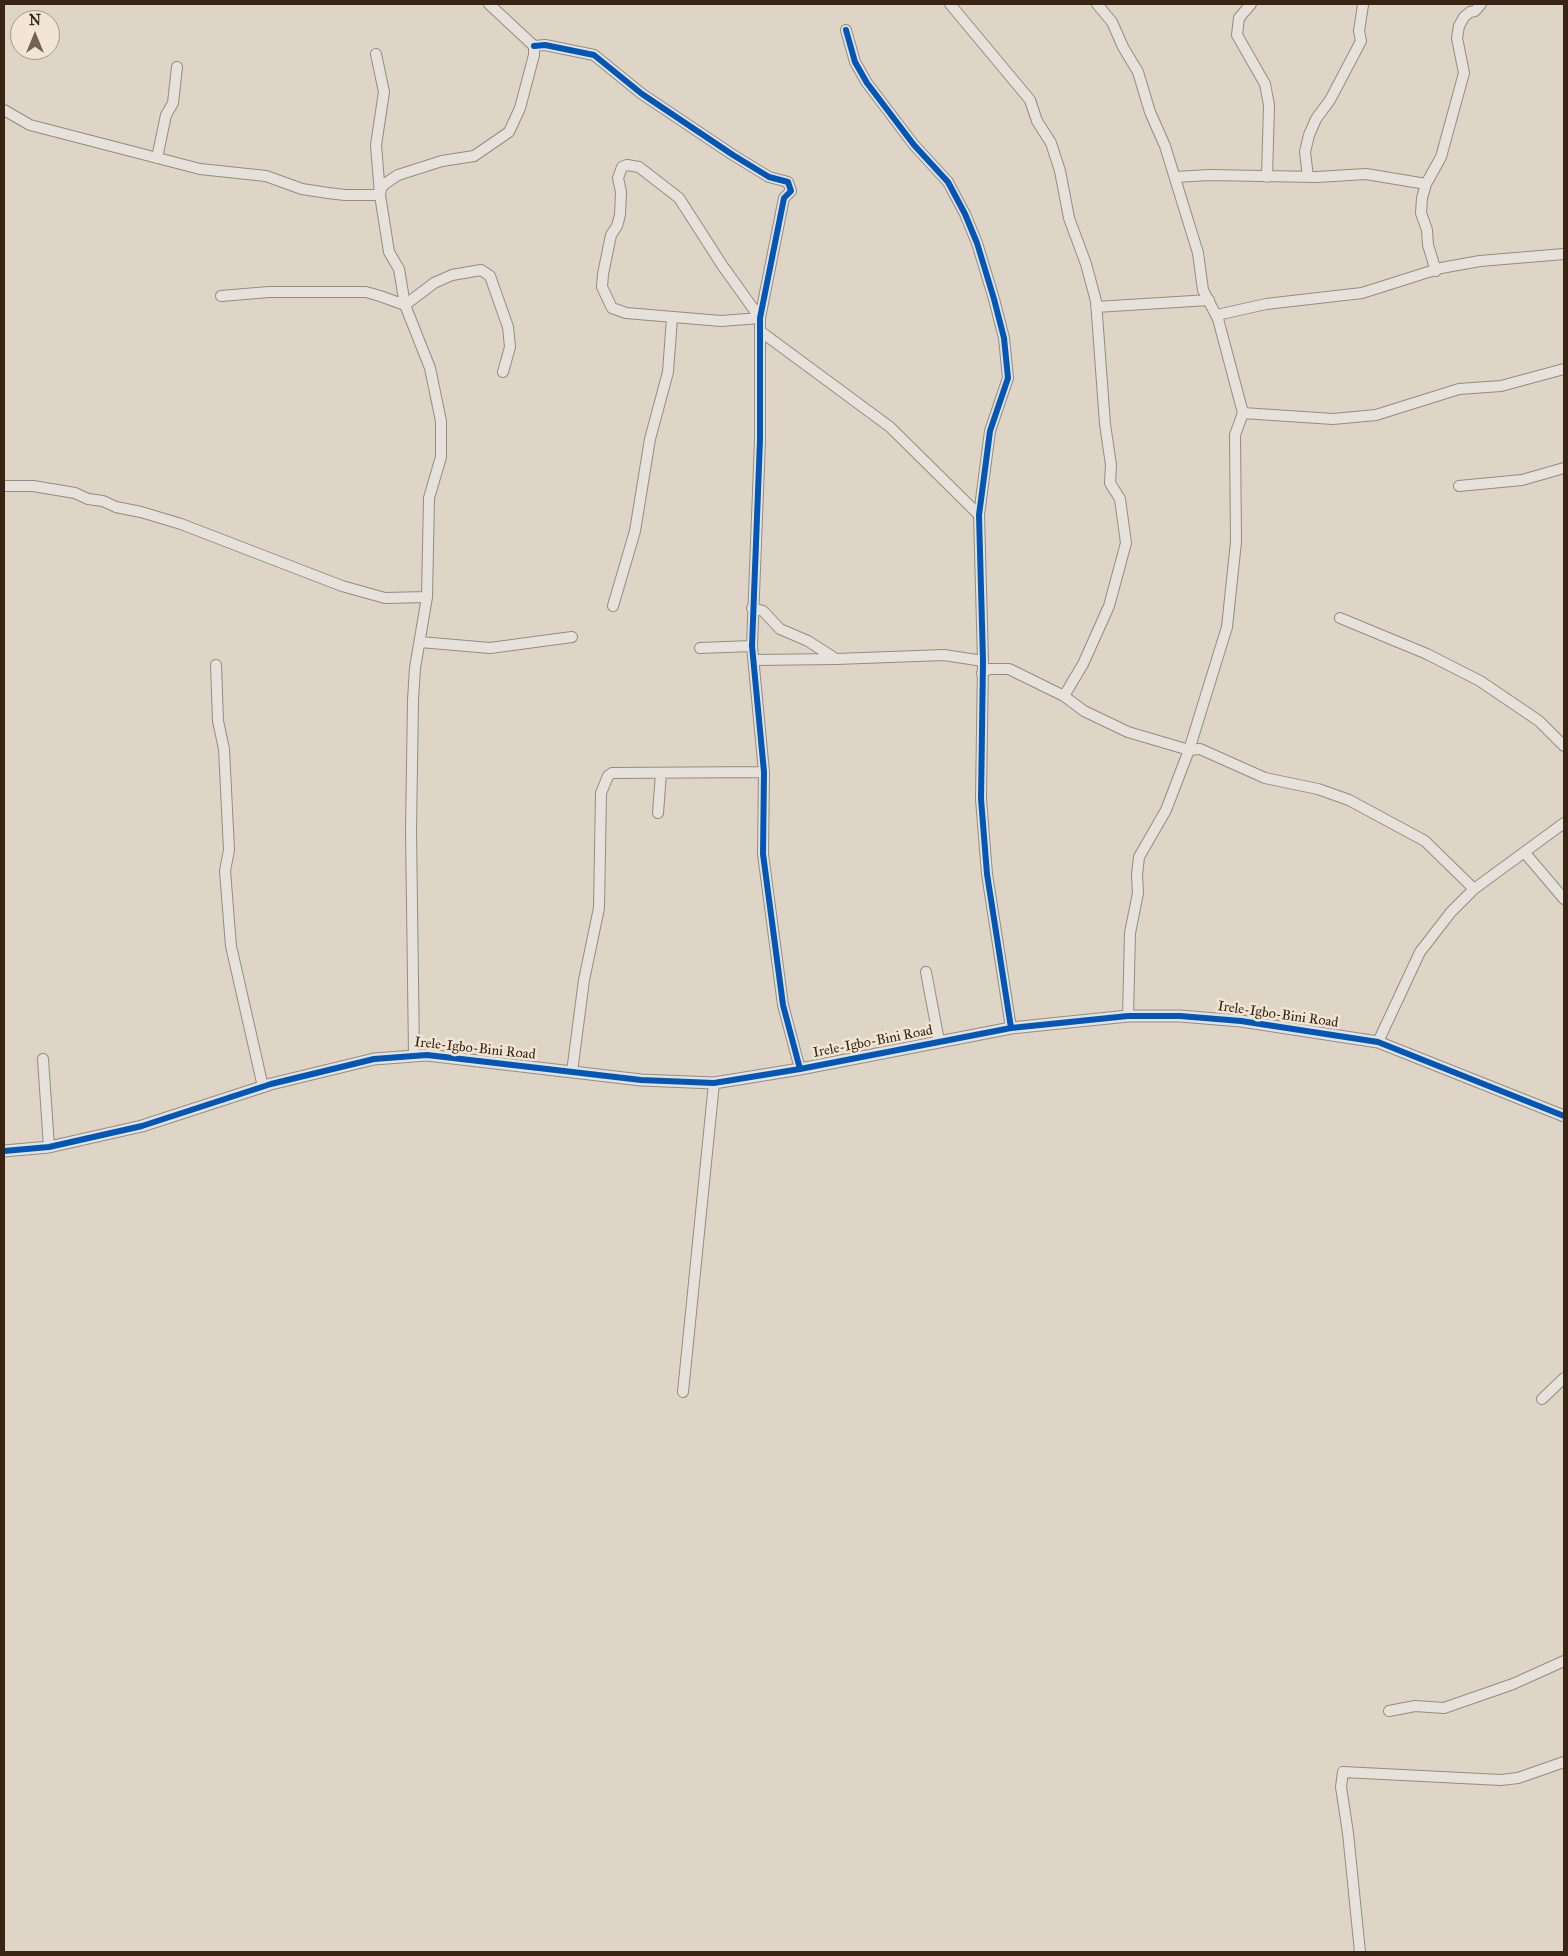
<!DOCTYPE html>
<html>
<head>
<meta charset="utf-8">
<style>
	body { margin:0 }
	#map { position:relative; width:1568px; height:1956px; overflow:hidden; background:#ded5c6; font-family:"IM FELL Great Primer",serif }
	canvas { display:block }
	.frame { position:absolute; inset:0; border:5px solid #392312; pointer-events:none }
	.north { position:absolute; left:10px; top:10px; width:50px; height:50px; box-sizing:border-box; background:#f1e5d3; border:1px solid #a79786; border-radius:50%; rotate:0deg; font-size:14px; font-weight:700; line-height:20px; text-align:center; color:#392312 }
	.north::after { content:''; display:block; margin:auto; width:18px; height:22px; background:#736151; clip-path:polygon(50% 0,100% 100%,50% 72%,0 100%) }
</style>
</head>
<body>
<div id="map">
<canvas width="1568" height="1956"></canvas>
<div class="frame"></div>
<div class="north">N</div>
</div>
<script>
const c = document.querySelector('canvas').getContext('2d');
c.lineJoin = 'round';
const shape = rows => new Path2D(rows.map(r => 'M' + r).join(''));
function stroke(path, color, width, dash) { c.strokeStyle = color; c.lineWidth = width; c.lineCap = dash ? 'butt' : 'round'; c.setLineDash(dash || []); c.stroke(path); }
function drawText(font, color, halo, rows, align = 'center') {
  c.font = font + ' "IM FELL Great Primer",serif'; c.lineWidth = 5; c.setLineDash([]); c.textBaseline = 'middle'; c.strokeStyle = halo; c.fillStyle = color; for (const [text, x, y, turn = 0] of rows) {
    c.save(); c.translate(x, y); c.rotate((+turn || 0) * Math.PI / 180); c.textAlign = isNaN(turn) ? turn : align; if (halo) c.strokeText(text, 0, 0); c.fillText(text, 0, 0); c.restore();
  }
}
const minor = shape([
	[489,4,534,46,534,55,520,108,509,132,474,156,442,161,398,175,386,183,381,188,380,195,389,252,399,269,405,305,434,283,452,275,481,270,490,276,508,327,510,347,503,372],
	[950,4,1030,100,1037,121,1051,143,1060,171,1069,218,1086,264,1096,301,1105,424,1111,465,1110,483,1120,499,1126,543,1109,606,1083,664,1064,696],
	[1097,4,1112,22,1123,47,1138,72,1150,112,1165,146,1198,253,1203,290,1218,319,1243,413],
	[1251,4,1239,18,1237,35,1265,84,1269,105,1267,177],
	[846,30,855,62,867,83,914,145,948,182,965,214,977,243,994,299,1004,338,1008,378,990,431,979,515,983,661,981,799,987,874,1011,1028],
	[534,46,545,45,594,55,642,94,733,155,769,177,788,182,791,191,784,198,760,318,760,440,752,646,764,772,763,854,783,1005,800,1069],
	[4,110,30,125,200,169,266,176,302,189,328,193,345,195,380,195,376,145,384,92,376,54],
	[157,158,166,115,173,103,177,67],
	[627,165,639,167,679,198,722,265,760,318,721,321,626,313,612,308,602,287,603,274,611,235,617,226,620,215,621,192,618,178,622,167,627,165],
	[1176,177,1209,175,1317,177,1366,174,1426,184],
	[1308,177,1305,152,1309,135,1316,119,1330,100,1361,41,1359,31,1363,5],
	[1436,271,1428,245,1427,230,1421,213,1422,198,1426,184,1441,157,1464,73,1457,38,1459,26,1464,17,1470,12,1475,11,1481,4],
	[221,296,269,292,366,292,380,296,405,305,430,368,441,421,441,457,429,498,427,597,415,668,413,700,411,831,414,1054],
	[1096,307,1209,300],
	[1217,315,1266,304,1362,293,1441,268,1480,261,1564,254],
	[760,331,890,427,979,515],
	[4,486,33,486,75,493,88,499,103,501,116,507,141,512,181,524,342,586,385,598,427,597],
	[1459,486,1522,480,1564,468],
	[613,606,635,531,650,439,668,372,672,318],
	[752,608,763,611,780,629,808,641,836,659,944,655,983,661],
	[1340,618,1427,654,1480,681,1539,721,1564,746],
	[420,642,490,648,572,637],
	[700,648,752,646],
	[754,660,836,659],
	[216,665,218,721,224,749,229,850,225,871,231,946,263,1087],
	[982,673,989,669,1009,669,1064,696,1084,711,1128,732,1189,750,1200,749,1265,778,1318,789,1349,800,1425,841,1474,889],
	[658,813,661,773],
	[1525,853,1564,899],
	[926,972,939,1041],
	[1128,1016,1130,933,1138,893,1137,875,1139,857,1166,810,1189,750,1227,627,1236,542,1235,435,1243,413,1333,419,1376,415,1459,389,1501,386,1564,369],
	[1378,1042,1420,952,1451,912,1474,889,1564,823],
	[43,1059,49,1147],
	[572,1072,584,980,599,908,601,793,608,776,612,773,764,772],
	[683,1392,714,1083],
	[1542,1399,1564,1378],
	[1389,1711,1415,1706,1444,1708,1513,1684,1564,1661],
	[1360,1952,1348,1833,1341,1787,1343,1772,1501,1780,1518,1778,1564,1762]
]);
const tertiary = shape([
	[4,1151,49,1147,142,1126,271,1084,374,1059,427,1055,641,1080,714,1083,800,1069,1011,1028,1128,1016,1180,1016,1241,1021,1378,1042,1564,1116]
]);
stroke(minor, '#948c81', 12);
stroke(tertiary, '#948c81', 13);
stroke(minor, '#e6e1da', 10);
stroke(tertiary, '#e6e1da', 11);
stroke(shape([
	[846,30,855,62,867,83,914,145,948,182,965,214,977,243,994,299,1004,338,1008,378,990,431,979,515,983,661,981,799,987,874,1011,1028],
	[534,46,545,45,594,55,642,94,733,155,769,177,788,182,791,191,784,198,760,318,760,440,752,646,764,772,763,854,783,1005,800,1069],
	[4,1151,49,1147,142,1126,271,1084,374,1059,427,1055,641,1080,714,1083,800,1069,1011,1028,1128,1016,1180,1016,1241,1021,1378,1042,1564,1116]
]), '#0057b8', 6);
drawText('14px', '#392312', '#f1e5d3', [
	["Irele-Igbo-Bini Road",1278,1015,8],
	["Irele-Igbo-Bini Road",873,1042,-11],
	["Irele-Igbo-Bini Road",475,1049,6]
]);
</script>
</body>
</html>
